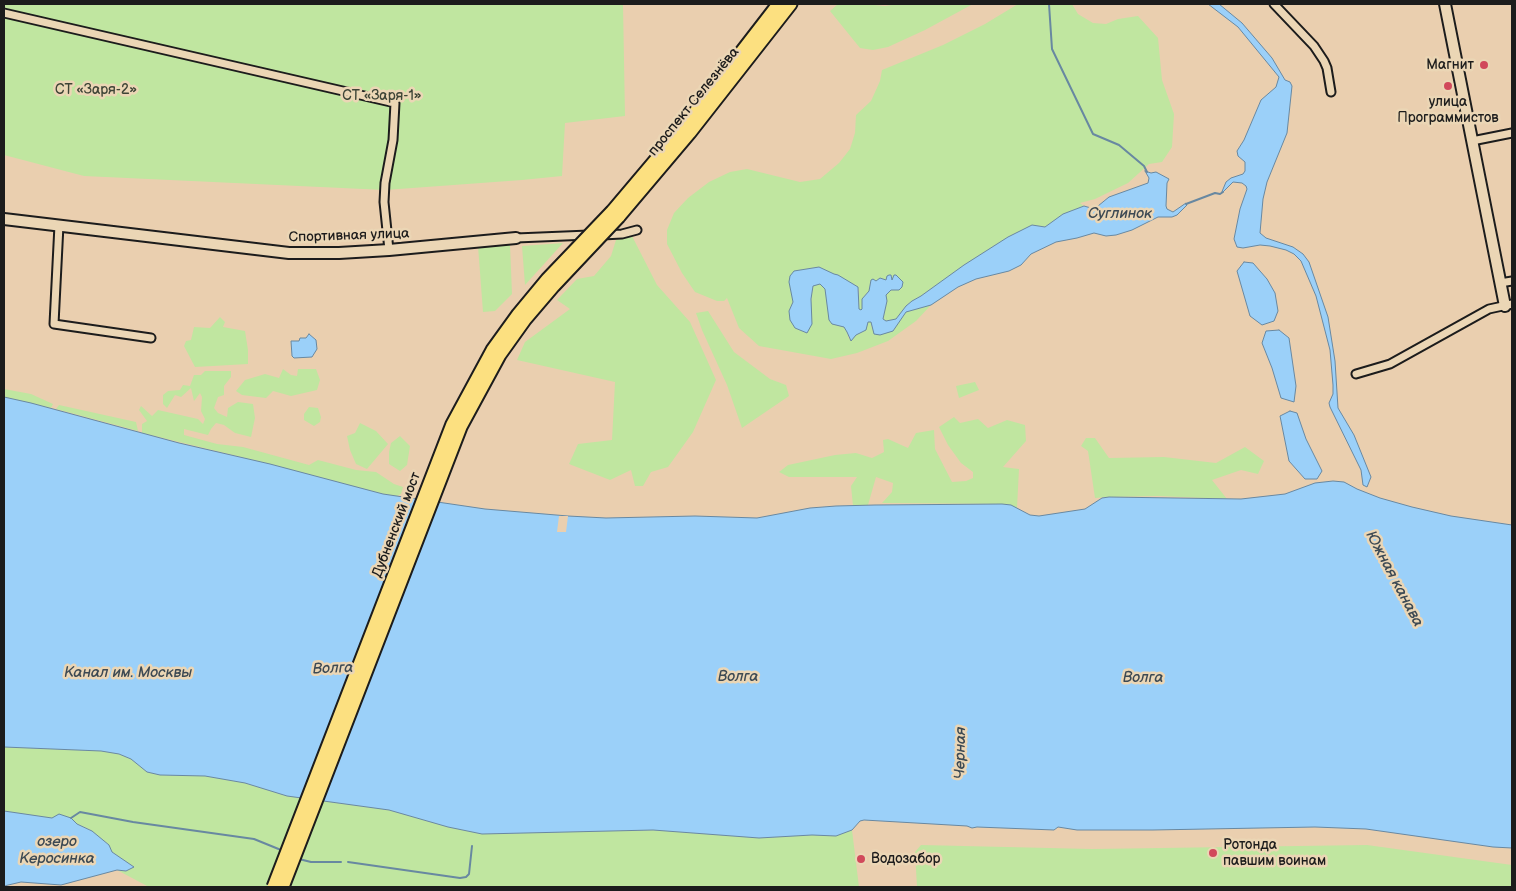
<!DOCTYPE html>
<html>
<head>
<meta charset="utf-8">
<style>
	body { margin:0 }
	#map { position:relative; width:1516px; height:891px; overflow:hidden; background:#eacfaf; font-family:"Balsamiq Sans",sans-serif }
	canvas { display:block }
	.frame { position:absolute; inset:0; border:5px solid #1c1c1c; pointer-events:none }
</style>
</head>
<body>
<div id="map">
<canvas width="1516" height="891"></canvas>
<div class="frame"></div>
</div>
<script>
const c = document.querySelector('canvas').getContext('2d');
c.lineJoin = 'round';
function fillPath(path, color) { c.fillStyle = color; c.fill(path, 'evenodd'); }
const shape = rows => new Path2D(rows.map(r => 'M' + r).join(''));
function stroke(path, color, width, dash) { c.strokeStyle = color; c.lineWidth = width; c.lineCap = dash ? 'butt' : 'round'; c.setLineDash(dash || []); c.stroke(path); }
function drawText(font, color, halo, rows, align = 'center') {
  c.font = font + ' "Balsamiq Sans",sans-serif'; c.lineWidth = 5; c.setLineDash([]); c.textBaseline = 'middle'; c.strokeStyle = halo; c.fillStyle = color; for (const [text, x, y, turn = 0] of rows) {
    c.save(); c.translate(x, y); c.rotate((+turn || 0) * Math.PI / 180); c.textAlign = isNaN(turn) ? turn : align; if (halo) c.strokeText(text, 0, 0); c.fillText(text, 0, 0); c.restore();
  }
}
fillPath(shape([
	[4,4,623,4,625,116,565,123,562,176,522,180,385,190,84,176,4,155],
	[838,4,863,4,885,6,898,4,973,4,925,30,888,47,873,50,860,48,830,11],
	[1018,4,1072,4,1078,14,1093,23,1106,24,1118,19,1138,16,1158,38,1162,80,1174,114,1172,147,1162,162,1149,164,1128,183,1095,199,1080,203,1084,206,1063,214,1045,227,1032,225,1008,237,964,265,921,296,912,301,906,306,896,319,886,321,883,319,887,301,886,295,891,290,899,290,899,278,897,277,892,280,891,278,886,280,880,278,876,281,871,280,869,291,862,299,862,310,861,311,859,309,859,290,855,285,819,267,794,271,793,302,789,311,795,328,807,333,813,286,816,284,820,284,825,289,832,324,844,327,847,332,849,339,865,330,868,322,871,322,872,328,893,331,906,312,931,305,916,321,888,341,857,353,831,359,759,346,739,328,727,298,724,301,717,301,695,292,682,273,667,244,667,230,674,213,688,198,709,182,730,172,747,169,800,182,820,179,839,163,850,149,855,133,856,115,871,101,880,81,882,70,943,45,985,24],
	[632,236,657,285,690,322,716,380,693,432,668,467,651,472,643,486,635,486,631,470,610,480,569,464,578,444,612,440,615,382,517,360,525,342,570,309,557,300,577,279,594,276,611,256,616,240],
	[563,243,525,285,522,246],
	[510,245,512,294,495,311,483,312,478,246],
	[708,311,734,352,770,379,786,385,789,396,742,428,727,385,702,330,696,313],
	[220,317,225,322,223,327,245,331,248,350,248,364,195,367,184,346,186,341,191,340,194,327,210,328],
	[283,369,291,375,297,376,298,369,316,369,320,380,317,390,291,396,273,391,266,398,242,395,236,391,245,380,265,374,279,378],
	[205,371,231,371,231,377,224,386,224,395,218,397,214,408,218,413,227,417,228,408,238,402,253,404,255,418,251,437,235,433,224,425,216,423,211,429,208,435,184,429,184,435,217,444,243,447,309,465,318,460,356,470,376,472,394,484,403,487,401,494,396,497,383,494,270,464,142,433,142,424,147,421,139,410,141,406,152,416,158,410,198,419,203,424,205,419,201,411,202,397,200,393,194,401,191,388,181,397,175,395,167,408,163,404,163,395,168,391,180,390,183,385,190,386,194,375,201,375],
	[975,382,979,390,959,398,956,386],
	[4,389,31,394,53,404,51,408,4,397],
	[59,405,136,422,138,431,56,409],
	[309,407,318,408,321,417,320,422,314,426,304,420,304,414],
	[954,417,960,423,978,419,988,428,1007,420,1025,425,1026,441,1003,467,1019,469,1017,508,1002,504,882,503,892,492,893,483,876,477,868,505,853,506,851,486,857,477,789,477,779,472,788,465,835,455,856,453,872,458,884,452,883,440,888,439,908,448,916,433,934,430,935,449,952,482,966,481,973,478,973,472,961,463,948,445,939,427],
	[360,423,376,431,388,444,367,469,356,464,350,450,347,436,355,433],
	[400,436,410,446,407,465,400,471,389,464,389,452,391,443],
	[1086,438,1095,438,1109,458,1164,457,1216,463,1245,447,1264,461,1258,474,1241,470,1212,480,1227,499,1158,496,1109,497,1095,498,1088,451,1081,446],
	[4,747,101,751,119,754,131,759,147,772,160,775,205,776,245,783,287,796,389,810,448,827,482,834,653,830,759,838,812,835,836,836,852,830,859,887,149,887,117,870,126,871,134,867,112,852,109,845,89,829,77,824,71,818,52,818,4,811],
	[921,845,1092,849,1367,845,1512,865,1512,887,917,887,915,852]
]), '#c0e6a0');
const water = shape([
	[1208,4,1219,4,1242,23,1272,58,1285,80,1290,82,1292,86,1287,133,1267,182,1263,199,1260,233,1266,238,1293,247,1303,254,1309,262,1328,317,1335,361,1338,408,1354,435,1371,477,1367,487,1363,485,1361,470,1330,407,1329,403,1333,394,1333,385,1330,350,1316,296,1301,261,1294,254,1286,250,1270,246,1260,245,1243,248,1237,247,1234,239,1240,209,1247,189,1246,186,1242,183,1233,182,1221,194,1226,182,1231,178,1243,174,1245,171,1245,162,1238,156,1237,151,1244,140,1261,100,1276,87,1279,77,1238,27,1208,4],
	[1145,171,1151,173,1156,172,1169,179,1167,183,1166,206,1167,209,1173,212,1186,203,1187,205,1177,215,1172,217,1158,217,1132,230,1116,235,1106,236,1094,233,1077,238,1056,242,1031,254,1021,265,1009,271,976,279,958,287,931,305,906,312,893,331,880,335,874,334,871,322,868,322,866,330,856,335,851,341,847,332,844,327,832,324,829,320,825,289,820,284,813,286,811,299,812,324,807,333,795,328,790,320,789,311,793,302,789,282,790,276,794,271,819,267,834,274,838,275,858,287,859,309,861,310,862,309,862,299,869,291,871,280,873,279,876,281,880,278,886,280,887,276,889,275,891,275,892,280,894,275,896,275,903,282,902,287,899,290,891,290,886,295,887,301,883,319,886,321,896,319,906,306,912,301,921,296,964,265,1008,237,1032,225,1045,227,1063,214,1084,206,1091,208,1098,206,1109,197,1148,183,1149,178,1145,171],
	[1244,262,1253,263,1267,279,1275,293,1278,311,1274,321,1262,325,1250,316,1237,271,1244,262],
	[1279,330,1289,338,1296,386,1294,402,1281,398,1272,368,1262,343,1266,331,1279,330],
	[309,334,316,340,317,349,312,357,294,358,292,356,291,341,299,341,300,338,306,338,309,334],
	[4,397,31,403,179,443,270,464,383,494,485,509,568,516,606,518,695,516,757,518,810,508,836,506,875,505,1002,504,1011,505,1030,515,1039,516,1085,509,1102,498,1109,497,1241,499,1285,494,1315,483,1333,481,1344,482,1357,489,1380,498,1412,507,1451,516,1512,525,1512,848,1493,847,1366,829,1315,827,1153,830,1077,830,1058,827,1054,830,977,827,972,828,967,826,864,820,860,821,852,830,836,836,812,835,759,838,653,830,482,834,448,827,389,810,287,796,245,783,205,776,160,775,147,772,131,759,119,754,101,751,4,747,4,397],
	[1290,411,1297,413,1306,439,1322,471,1317,479,1305,479,1289,461,1280,416,1290,411],
	[4,811,52,818,59,814,71,818,77,824,92,831,109,845,112,852,134,867,126,871,117,870,61,885,21,882,4,886,4,811]
]);
fillPath(water, '#9bd0f9');
stroke(water, '#6888a1', 1);
fillPath(shape([
	[559,516,568,516,566,532,557,532]
]), '#eacfaf');
stroke(shape([
	[1049,4,1052,49,1093,134,1119,145,1144,166,1147,172],
	[1186,204,1215,193,1220,194,1223,192],
	[71,818,80,812,133,822,254,839,281,850],
	[299,859,311,862,341,862],
	[348,862,460,878,466,877,469,874,472,846]
]), '#6888a1', 2);
const street = shape([
	[1274,4,1314,46,1324,61,1327,68,1331,92],
	[4,13,395,103,393,140,385,183,384,202,389,250],
	[1472,141,1512,133],
	[59,225,54,324,151,338],
	[602,235,622,234,637,230],
	[516,238,589,235],
	[1500,283,1512,281],
	[1356,374,1390,364,1489,309,1512,304]
]);
const secondary = shape([
	[1445,4,1505,306],
	[4,219,289,253,339,253,389,250,516,238]
]);
const primary = shape([
	[612,211,683,127,778,4],
	[619,217,690,133,791,4]
]);
stroke(street, '#1c1c1c', 11);
stroke(secondary, '#1c1c1c', 14);
stroke(primary, '#1c1c1c', 15);
stroke(street, '#ebd6b5', 7);
stroke(secondary, '#ebd6b5', 10);
stroke(primary, '#fce080', 11);
const primaryBridge = shape([
	[273,887,452,424,492,350,518,314,547,279,612,211],
	[283,887,461,427,500,355,525,320,554,286,619,217]
]);
stroke(primaryBridge, '#1c1c1c', 15, []);
stroke(primaryBridge, '#fce080', 11);
for (const [x, y, r, color] of [
	[1484,65,5,"#d1495b"],
	[1448,86,5,"#d1495b"],
	[1213,853,5,"#d1495b"],
	[861,859,5,"#d1495b"]
]) { const dot = new Path2D(); dot.arc(x, y, r, 0, 2 * Math.PI); c.fillStyle = color; c.fill(dot); stroke(dot, '#ebd6b5', 2); }
drawText('14px', '#1c1c1c', '#ebd6b5', [
	["Магнит",1474,65,"right"],
	["улица",1448,102,"center"],
	["Программистов",1448,118,"center"],
	["Ротонда",1223,845],
	["павшим воинам",1223,861],
	["Водозабор",871,859]
], 'left');
drawText('14px', '#3d4436', '#ebd6b5', [
	["СТ «Заря-2»",96,90],
	["СТ «Заря-1»",382,96]
]);
drawText('14px', '#1c1c1c', '#ebd6b5', [
	["проспект Селезнёва",694,102,-51],
	["Спортивная улица",349,236,-2],
	["Дубненский мост",397,525,-69]
]);
drawText('italic 15px', '#3c4953', '#ebd6b5', [
	["Суглинок",1120,214],
	["Южная канава",1394,579,62],
	["Волга",333,669,-2],
	["Канал им. Москвы",128,673],
	["Волга",738,677],
	["Волга",1143,678],
	["Черная",961,753,-89],
	["озеро",57,842],
	["Керосинка",57,859]
]);
</script>
</body>
</html>
